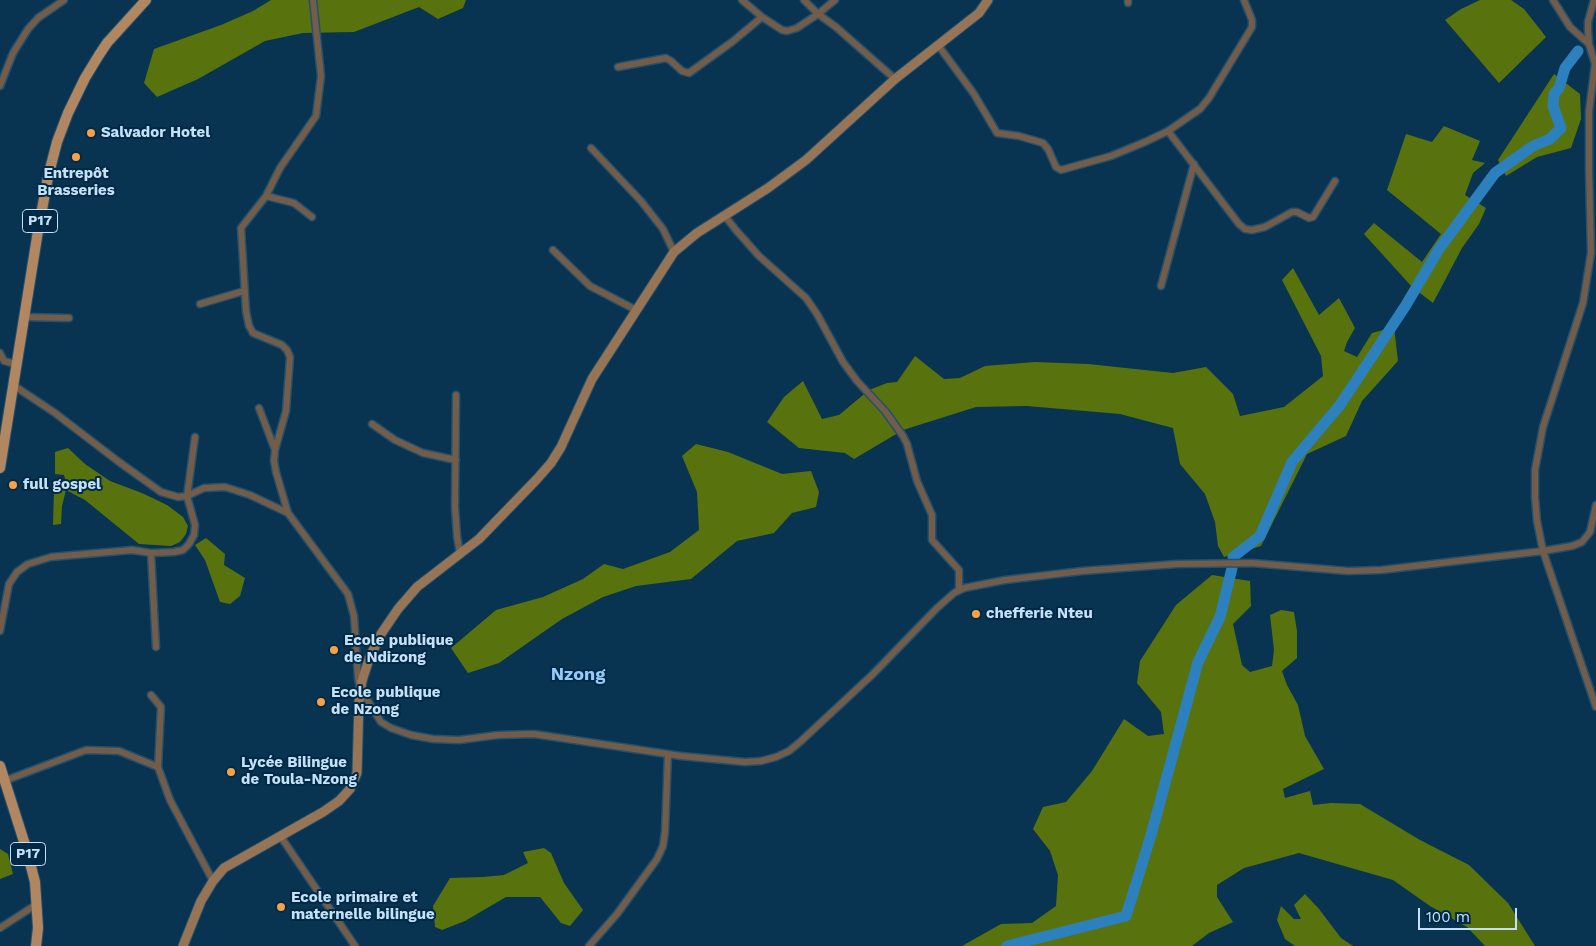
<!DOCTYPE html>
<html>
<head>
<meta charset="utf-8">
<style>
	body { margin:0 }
	#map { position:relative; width:1596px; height:946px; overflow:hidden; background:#083451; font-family:"Work Sans",sans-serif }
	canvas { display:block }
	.scale { position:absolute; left:1418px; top:908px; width:99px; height:22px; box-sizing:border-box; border:2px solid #c5e1f8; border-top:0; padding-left:6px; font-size:15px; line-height:18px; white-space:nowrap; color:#c5e1f8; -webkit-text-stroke:4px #002946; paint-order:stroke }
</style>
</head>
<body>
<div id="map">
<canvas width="1596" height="946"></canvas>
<div class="scale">100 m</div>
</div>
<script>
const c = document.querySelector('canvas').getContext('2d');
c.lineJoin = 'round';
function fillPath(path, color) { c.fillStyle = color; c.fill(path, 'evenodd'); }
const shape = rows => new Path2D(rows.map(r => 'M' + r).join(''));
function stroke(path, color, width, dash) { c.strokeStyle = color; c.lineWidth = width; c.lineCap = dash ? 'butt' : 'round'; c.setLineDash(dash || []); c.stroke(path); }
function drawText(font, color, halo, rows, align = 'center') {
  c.font = font + ' "Work Sans",sans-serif'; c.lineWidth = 4; c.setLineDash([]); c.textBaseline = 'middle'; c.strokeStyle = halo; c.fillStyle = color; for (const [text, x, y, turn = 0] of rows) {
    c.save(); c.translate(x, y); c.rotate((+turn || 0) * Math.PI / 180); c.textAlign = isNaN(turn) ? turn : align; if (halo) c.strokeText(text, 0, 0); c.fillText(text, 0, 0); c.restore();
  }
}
fillPath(shape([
	[271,0,466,0,463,8,438,19,419,7,354,32,303,33,265,41,198,79,157,97,144,83,154,49,221,25,253,11],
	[1480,0,1511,0,1524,9,1546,37,1499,83,1445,20,1461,9],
	[1554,74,1580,94,1581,119,1571,148,1537,157,1506,176,1498,160],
	[1444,126,1480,141,1472,160,1485,163,1473,173,1465,195,1486,208,1479,224,1462,248,1433,303,1412,287,1364,234,1374,223,1422,262,1441,234,1387,190,1406,134,1432,142],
	[1293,268,1319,315,1339,298,1355,328,1347,342,1344,351,1357,357,1372,333,1394,327,1398,361,1362,401,1346,436,1307,454,1261,546,1224,557,1218,546,1215,522,1205,494,1180,464,1173,428,1120,414,1027,406,976,407,903,430,854,459,845,453,799,448,767,422,784,397,803,381,822,419,839,415,869,390,887,383,897,382,915,356,944,379,960,378,985,366,1035,362,1088,364,1173,373,1206,367,1233,394,1240,416,1284,407,1323,376,1321,356,1282,280],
	[696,444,728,452,782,474,811,471,819,492,816,507,792,513,774,533,737,541,691,579,636,586,603,597,562,619,499,663,468,673,451,648,496,610,543,597,583,579,604,564,623,569,670,552,699,530,697,492,682,456],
	[68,448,85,464,110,481,142,493,167,505,183,517,188,526,186,534,180,542,171,546,139,544,85,500,66,490,62,506,61,524,53,525,54,491,66,482,64,475,55,474,55,452],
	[206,538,225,554,224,565,245,578,240,596,230,604,220,602,205,560,195,545],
	[1212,575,1250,581,1251,606,1233,624,1242,665,1250,672,1272,666,1274,650,1270,615,1281,610,1294,612,1297,631,1297,658,1282,671,1287,685,1298,705,1305,736,1324,769,1283,789,1285,798,1310,791,1313,805,1331,803,1360,804,1420,840,1469,865,1508,903,1535,946,1485,946,1467,927,1430,906,1393,880,1299,853,1244,868,1217,885,1217,897,1233,922,1209,933,1192,946,962,946,1001,924,1032,923,1056,906,1058,875,1050,851,1033,829,1043,807,1066,802,1092,771,1124,719,1148,736,1164,734,1161,712,1137,683,1140,661,1176,605],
	[544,848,551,853,564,883,583,910,570,926,561,923,540,897,506,897,465,921,442,930,435,927,433,906,450,878,483,877,504,875,528,863,523,852],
	[0,849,8,854,13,874,0,879],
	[1305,894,1319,909,1341,938,1353,946,1295,946,1285,939,1277,920,1281,906,1294,919,1301,919,1294,905]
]), '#58720e');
stroke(shape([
	[1233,557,1260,536,1292,462,1340,405,1406,305,1439,249,1495,173,1533,146,1550,139,1561,128,1553,106,1554,94,1559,88,1565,68,1578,51],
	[1007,946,1126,916,1151,835,1198,662,1220,617,1232,568]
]), '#2c80bd', 11);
const street = shape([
	[742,0,762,17,782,30,787,31,797,28,818,14,836,27,895,79],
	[804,0,818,14,835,0],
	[1128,0,1128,3],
	[1553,0,1570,27,1589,44],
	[1594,0,1588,22,1588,30,1589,44,1595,64,1589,111,1589,170,1591,253,1583,303,1543,427,1535,470,1535,497,1537,521,1543,551,1596,707],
	[938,45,974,94,997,133,1019,136,1043,143,1048,149,1056,167,1061,170,1111,156,1145,142,1168,131,1200,109,1209,98,1252,27,1252,20,1244,0],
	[618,67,666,58,671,61,682,71,689,73,732,42,762,17],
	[0,86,13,53,28,29,38,18,64,0],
	[1168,131,1239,224,1245,229,1252,230,1265,227,1292,212,1297,212,1309,218,1313,217,1335,181],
	[591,148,641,201,663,229,674,252],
	[266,196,294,203,312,217],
	[725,216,735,229,759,256,806,298,817,314,843,362,857,381,885,411,903,436,907,444,917,481,932,515,932,540,959,570,959,590],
	[553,250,590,286,636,310],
	[1161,286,1194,164],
	[200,304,244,291],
	[24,317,69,318],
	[0,353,4,361,16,364],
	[13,385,55,413,119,462,161,492,178,497,187,496,204,488,225,487,250,495,288,513,348,594,354,616,358,678,360,688,374,711,381,722,391,728,411,735,433,739,459,740,498,735,534,734,681,756,745,762,761,761,776,757,789,751,800,742,873,674,937,608,954,593,964,588,1005,580,1082,571,1177,564,1252,563,1348,571,1381,570,1543,551,1572,546,1582,542,1590,532,1596,505],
	[456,395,455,507,457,536,460,554],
	[259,408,275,450],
	[372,424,395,440,423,453,456,460],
	[288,513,276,472,274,461,275,450,286,411,290,357,287,350,282,345,253,333,249,326,246,311,241,228,266,196,280,168,316,116,321,76,313,0],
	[151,553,156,647],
	[0,631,9,584,17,572,28,564,51,557,132,550,151,553,174,552,183,550,189,544,194,535,195,525,187,496,195,437],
	[151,695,161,707,158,767],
	[4,781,86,750,119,751,158,767,170,800,213,881],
	[281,837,355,946],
	[0,928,37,904],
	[589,946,617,914,657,859,663,846,665,832,668,754]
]);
const secondary = shape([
	[183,946,201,901,213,881,224,868,323,812,339,801,350,789,357,773,359,701,362,681,369,659,381,634,398,609,417,587,479,539,537,479,551,463,561,447,592,379,674,252,697,233,768,188,806,160,895,79,979,13,988,0]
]);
const primary = shape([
	[0,468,38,231,48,177,57,142,68,113,85,78,99,55,107,43,146,0],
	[0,766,27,851,35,882,38,928,36,946]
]);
stroke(street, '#26506c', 9);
stroke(secondary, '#26506c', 11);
stroke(primary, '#26506c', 12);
stroke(street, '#715d4a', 6);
stroke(secondary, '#957556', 9);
stroke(primary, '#b08760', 10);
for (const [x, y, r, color] of [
	[91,133,5,"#f7a248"],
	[76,157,5,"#f7a248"],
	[13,485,5,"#f7a248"],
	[976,614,5,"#f7a248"],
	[334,650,5,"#f7a248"],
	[321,702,5,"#f7a248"],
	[231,772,5,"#f7a248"],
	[281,907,5,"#f7a248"]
]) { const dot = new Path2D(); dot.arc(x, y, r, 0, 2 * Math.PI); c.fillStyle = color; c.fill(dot); stroke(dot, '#002946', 2); }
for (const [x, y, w] of [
	[40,221,35],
	[28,854,35]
]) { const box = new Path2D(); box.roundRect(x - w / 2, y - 11.5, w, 23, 4); c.fillStyle = '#002946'; c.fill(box); stroke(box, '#c5e1f8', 1); }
drawText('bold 14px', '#c5e1f8', null, [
	["P17",40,221],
	["P17",28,854]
]);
drawText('bold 15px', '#c5e1f8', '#002946', [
	["Salvador Hotel",101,133],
	["Entrepôt",76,174,"center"],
	["Brasseries",76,191,"center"],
	["full gospel",23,485],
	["chefferie Nteu",986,614],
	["Ecole publique",344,641],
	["de Ndizong",344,658],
	["Ecole publique",331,693],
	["de Nzong",331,710],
	["Lycée Bilingue",241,763],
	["de Toula-Nzong",241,780],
	["Ecole primaire et",291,898],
	["maternelle bilingue",291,915]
], 'left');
drawText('bold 18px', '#92caf8', '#002946', [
	["Nzong",578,675]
]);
</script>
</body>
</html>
